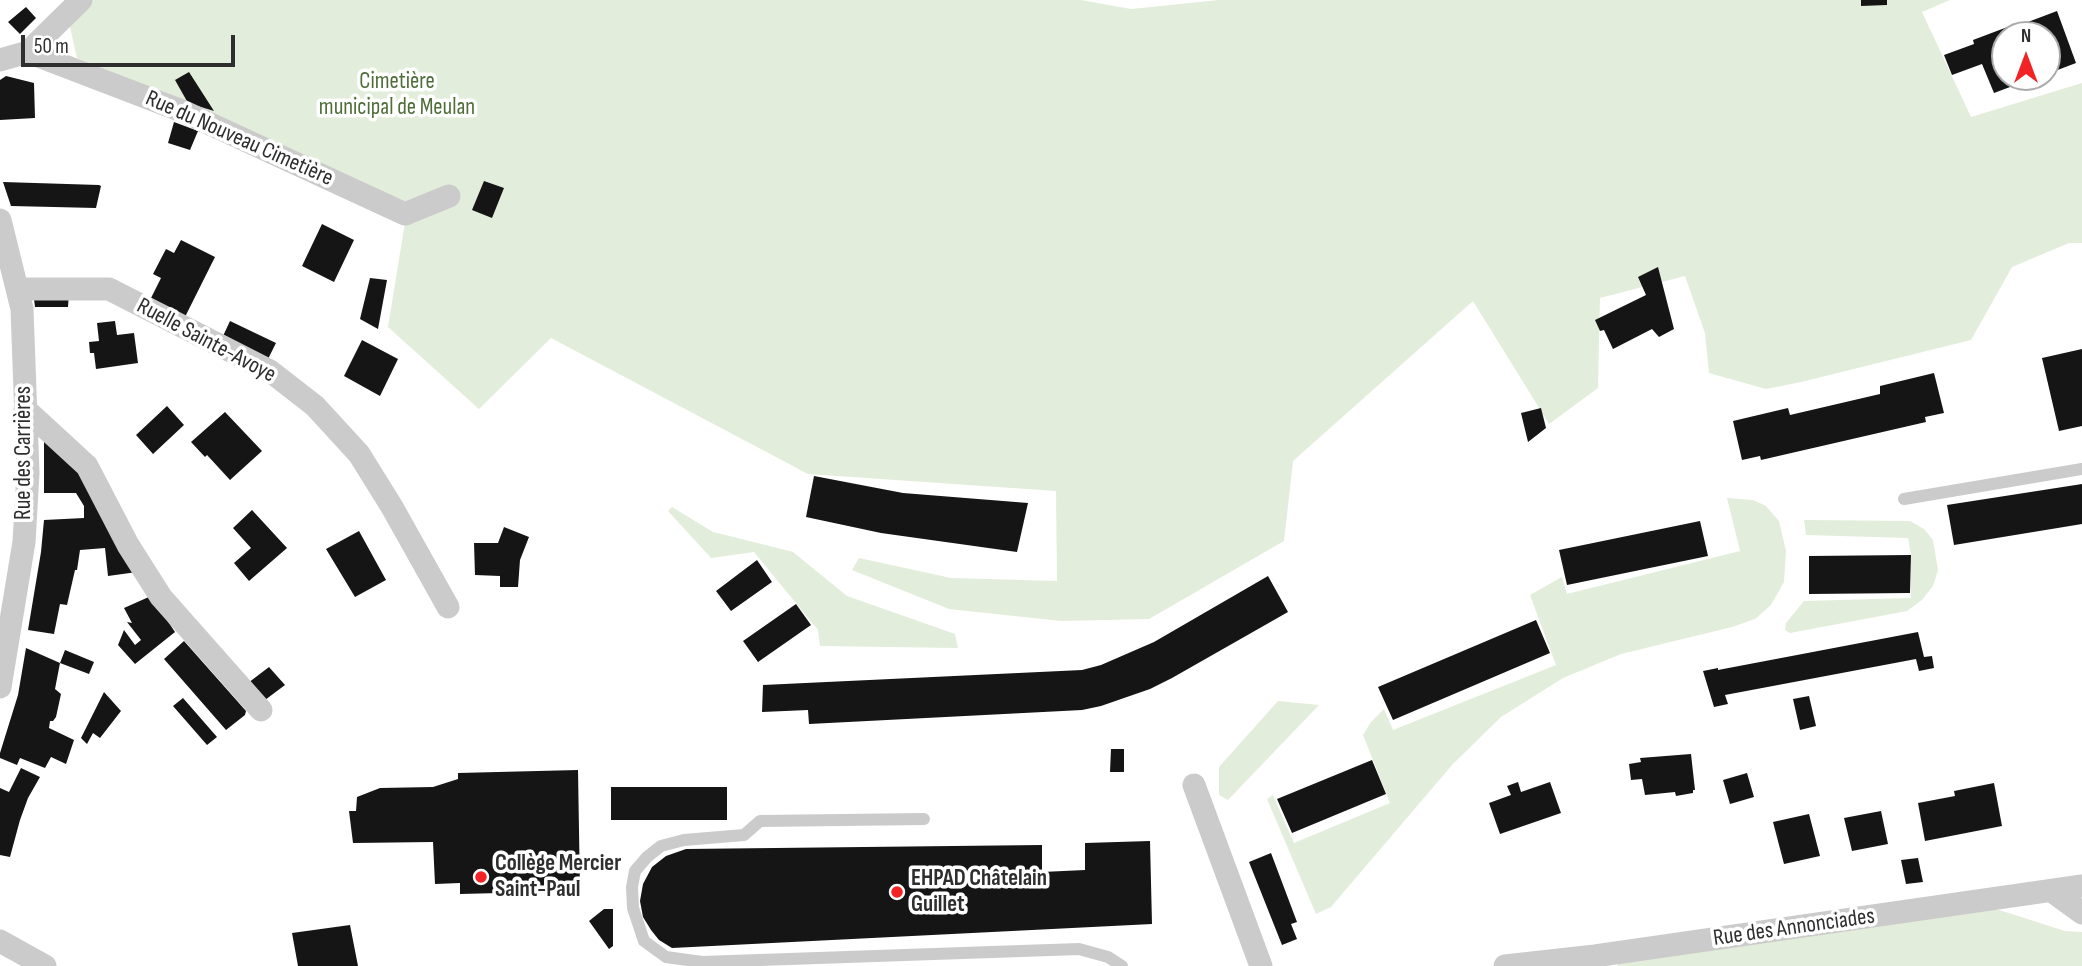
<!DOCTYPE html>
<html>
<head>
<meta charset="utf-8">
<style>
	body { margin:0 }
	#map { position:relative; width:2082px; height:966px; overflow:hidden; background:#fff; font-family:"Sofia Sans Condensed",sans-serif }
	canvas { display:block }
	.north { position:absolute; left:1991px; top:21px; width:70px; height:70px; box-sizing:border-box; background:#fff; border:2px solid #ababab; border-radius:50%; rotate:0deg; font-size:19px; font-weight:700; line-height:28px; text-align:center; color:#2e2e2e }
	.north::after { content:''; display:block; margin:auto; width:24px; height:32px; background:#f32325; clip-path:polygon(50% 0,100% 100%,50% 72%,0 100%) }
	.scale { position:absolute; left:21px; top:35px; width:214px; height:32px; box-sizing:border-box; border:4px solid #2e2e2e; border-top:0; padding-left:9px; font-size:21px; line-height:24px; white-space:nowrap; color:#2e2e2e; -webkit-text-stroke:5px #fff; paint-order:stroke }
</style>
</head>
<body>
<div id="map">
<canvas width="2082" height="966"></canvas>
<div class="north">N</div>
<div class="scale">50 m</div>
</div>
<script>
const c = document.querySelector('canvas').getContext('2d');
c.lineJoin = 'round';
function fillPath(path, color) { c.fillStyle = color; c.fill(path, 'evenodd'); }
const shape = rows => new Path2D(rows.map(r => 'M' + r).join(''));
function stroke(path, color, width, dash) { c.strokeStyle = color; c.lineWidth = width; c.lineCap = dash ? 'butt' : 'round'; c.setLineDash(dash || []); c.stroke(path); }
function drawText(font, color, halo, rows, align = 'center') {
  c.font = font + ' "Sofia Sans Condensed",sans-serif'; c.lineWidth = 7; c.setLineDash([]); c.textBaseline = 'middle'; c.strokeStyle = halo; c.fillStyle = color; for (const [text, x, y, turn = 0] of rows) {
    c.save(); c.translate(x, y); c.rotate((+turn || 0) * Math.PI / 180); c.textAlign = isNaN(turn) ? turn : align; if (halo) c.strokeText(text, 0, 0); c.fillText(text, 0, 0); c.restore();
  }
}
fillPath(shape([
	[93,0,1081,0,1131,9,1219,0,1950,0,1922,12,1971,117,2082,83,2082,243,2069,243,2012,267,1971,340,1801,382,1766,389,1709,373,1705,333,1685,276,1600,298,1598,388,1549,424,1473,301,1293,461,1284,541,1149,619,1061,621,949,609,852,570,859,558,951,578,1057,581,1056,491,808,474,551,338,479,409,388,327,408,204,214,114,77,58,69,23],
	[1727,498,1753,500,1766,506,1779,521,1786,551,1784,582,1771,605,1755,619,1732,627,1621,654,1563,678,1501,717,1452,765,1331,907,1316,914,1267,799,1273,795,1294,843,1390,803,1363,735,1371,722,1384,709,1393,730,1556,665,1530,595,1562,577,1567,594,1740,551],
	[672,507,713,532,793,552,847,596,955,634,958,648,820,646,818,630,754,552,711,558,668,511],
	[1804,520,1910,521,1924,529,1933,540,1938,570,1933,586,1922,600,1907,611,1790,633,1785,630,1786,623,1804,601,1911,598,1911,555,1908,538,1806,535],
	[1278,701,1319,705,1228,800,1219,795,1219,767],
	[1996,909,2065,931,2082,932,2082,966,1617,966,1620,962]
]), '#e3eddb');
fillPath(shape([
	[1861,0,1887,0,1887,5,1861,6],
	[26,7,36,18,20,34,8,22],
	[2057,11,2076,63,2047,74,2047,35,2005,35,2005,77,2045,77,2046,81,2029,88,2018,84,1994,93,1982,64,1952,75,1944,55,1974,44,1973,40,2018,23,2020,25],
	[189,72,214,111,188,103,175,80],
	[6,76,34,83,35,118,0,120,0,80],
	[174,122,198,131,190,150,168,143],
	[484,181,504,188,492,218,472,210],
	[3,182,99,185,101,186,96,208,11,206],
	[322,224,354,240,334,282,302,266],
	[181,240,215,257,185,317,150,300,161,278,153,274,166,249,174,253],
	[1658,267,1674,329,1659,337,1652,329,1613,349,1604,330,1600,331,1595,320,1646,295,1638,277],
	[370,278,387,280,378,329,360,319],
	[33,291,69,292,68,307,35,307],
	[115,321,117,335,134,333,138,363,96,369,94,353,90,353,89,342,99,341,97,323],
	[230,321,276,343,268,359,223,336],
	[362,340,398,359,380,396,344,376],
	[2082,349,2082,426,2059,431,2042,358],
	[1934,373,1944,413,1925,417,1926,422,1761,460,1760,456,1742,460,1733,421,1788,408,1790,415,1880,394,1880,386],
	[167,406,184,425,153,454,136,435],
	[1541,408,1546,428,1528,442,1521,413],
	[225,412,262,451,230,480,207,455,205,457,191,442],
	[44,441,74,464,137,572,108,576,105,548,80,550,77,570,75,570,67,605,60,604,54,634,28,630,41,552,44,520,84,518,84,506,76,493,44,493],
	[814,476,903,493,1028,503,1017,552,881,533,806,517],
	[2082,484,2082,524,1954,545,1947,505],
	[252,510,287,548,249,581,234,563,251,548,233,528],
	[1700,521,1708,556,1567,585,1559,550],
	[504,527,529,537,520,560,518,587,500,587,500,576,475,575,474,543,498,543],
	[359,531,386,580,355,597,326,549],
	[1911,555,1910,593,1809,594,1809,556],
	[757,560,772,582,731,611,716,591],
	[1268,576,1288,612,1172,678,1150,689,1101,706,1082,710,809,724,808,710,762,712,763,685,1082,670,1101,665,1154,642],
	[151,596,175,632,135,664,118,645,124,630,135,645,141,640,127,622,132,623,124,608],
	[796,604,811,625,758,662,743,641],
	[1536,620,1550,653,1393,720,1378,687],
	[1918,632,1924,657,1932,656,1934,668,1919,671,1916,659,1725,695,1728,704,1714,707,1703,671,1718,668,1718,670],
	[184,641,246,711,245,715,226,730,164,659],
	[26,648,60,663,55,689,61,694,56,717,53,721,50,721,49,728,74,740,66,764,51,757,45,768,20,758,17,765,0,758,0,753,18,695],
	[65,650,94,662,89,674,60,663],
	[269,667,285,685,265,700,248,683],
	[104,692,121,711,100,738,93,733,87,744,81,738],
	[1809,696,1816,726,1800,730,1793,699],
	[183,698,217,737,207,745,173,706],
	[1111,749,1124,749,1124,772,1110,772],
	[1691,754,1695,790,1693,790,1693,793,1676,796,1675,792,1645,795,1642,779,1631,780,1629,764,1641,762,1640,758],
	[1372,760,1386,794,1292,833,1277,799],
	[21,768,40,777,28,798,20,820,10,857,0,855,0,788,9,792],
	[578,770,580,891,460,894,460,883,435,884,433,842,353,843,349,811,356,811,357,797,380,788,433,787,458,779,458,773],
	[1747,773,1754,797,1730,804,1723,780],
	[1518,782,1521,792,1550,782,1561,813,1500,834,1489,803,1511,795,1507,786],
	[1994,783,2002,826,1925,841,1918,803,1955,796,1954,791],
	[611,787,727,787,727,820,611,820],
	[1881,811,1888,844,1852,851,1844,818],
	[1809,814,1820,856,1784,864,1773,822],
	[1150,841,1152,924,672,948,659,940,651,930,643,917,640,901,643,884,652,867,666,856,686,849,1042,845,1042,872,1085,870,1085,843],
	[1271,853,1297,922,1291,924,1297,939,1282,945,1249,862],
	[1918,858,1923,882,1906,884,1901,860],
	[604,909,613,909,613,946,609,949,589,921],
	[350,925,358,966,298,966,292,933]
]), '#151515');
stroke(shape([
	[1904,499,2082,469],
	[924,819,760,821,744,835,684,840,661,846,647,857,635,871,632,887,633,908,644,941,666,957,702,962,1079,949,1108,957,1122,966]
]), '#cbcbcb', 12);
stroke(shape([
	[28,52,182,111,405,214,449,196],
	[0,60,28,52,81,0],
	[0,220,22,309,28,473,24,542,0,687],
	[17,289,109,289,270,371,315,406,359,454,392,507,448,607],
	[25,409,87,466,128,545,161,597,261,710],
	[1194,785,1261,966],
	[2053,892,2082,913],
	[0,941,45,966],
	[1505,966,1595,956,2082,886]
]), '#cbcbcb', 23);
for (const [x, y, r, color] of [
	[481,877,7,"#f32325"],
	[897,892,7,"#f32325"]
]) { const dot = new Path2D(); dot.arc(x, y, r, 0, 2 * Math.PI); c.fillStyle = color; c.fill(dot); stroke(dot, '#fff', 2.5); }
drawText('23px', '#4e6d38', '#fff', [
	["Cimetière",397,82],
	["municipal de Meulan",397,108]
]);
drawText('23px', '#2e2e2e', '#fff', [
	["Rue du Nouveau Cimetière",239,139,24],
	["Ruelle Sainte-Avoye",206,341,28],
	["Rue des Carrières",24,453,-90],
	["Rue des Annonciades",1794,928,-8]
]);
drawText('bold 23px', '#2e2e2e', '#fff', [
	["Collège Mercier",495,864],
	["Saint-Paul",495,890],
	["EHPAD Châtelain",911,879],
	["Guillet",911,905]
], 'left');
</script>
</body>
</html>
